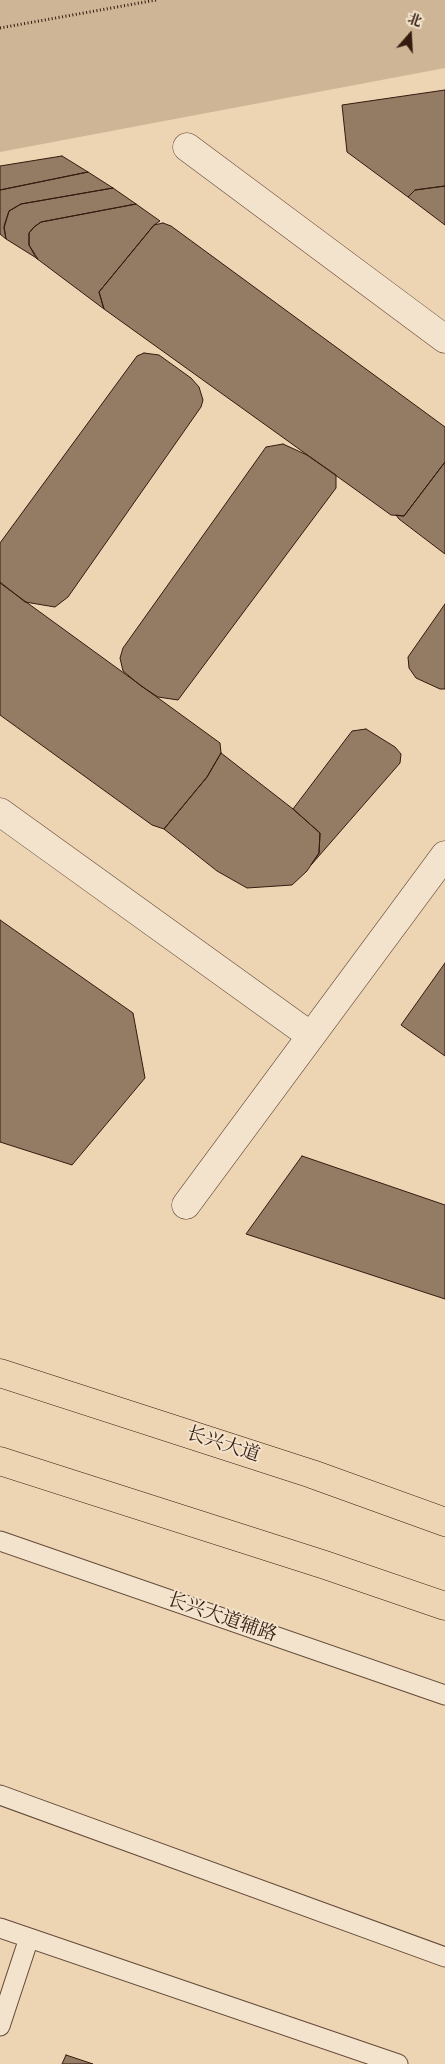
<!DOCTYPE html>
<html>
<head>
<meta charset="utf-8">
<style>
	body { margin:0 }
	#map { position:relative; width:445px; height:2064px; overflow:hidden; background:#edd4b2; font-family:"IM FELL Great Primer","Noto Serif SC",serif }
	canvas { display:block }
	.north { position:absolute; left:385px; top:10px; width:50px; height:50px; -webkit-text-stroke:4px #f3e3cd; paint-order:stroke; rotate:19deg; font-size:14px; font-weight:700; line-height:20px; text-align:center; color:#331b10 }
	.north::after { content:''; display:block; margin:auto; width:18px; height:22px; background:#331b10; clip-path:polygon(50% 0,100% 100%,50% 72%,0 100%) }
</style>
</head>
<body>
<div id="map">
<canvas width="445" height="2064"></canvas>
<div class="north">北</div>
</div>
<script>
const c = document.querySelector('canvas').getContext('2d');
c.lineJoin = 'round';
function fillPath(path, color) { c.fillStyle = color; c.fill(path, 'evenodd'); }
const shape = rows => new Path2D(rows.map(r => 'M' + r).join(''));
function stroke(path, color, width, dash) { c.strokeStyle = color; c.lineWidth = width; c.lineCap = dash ? 'butt' : 'round'; c.setLineDash(dash || []); c.stroke(path); }
function drawText(font, color, halo, rows, align = 'center') {
  c.font = font + ' "IM FELL Great Primer","Noto Serif SC",serif'; c.lineWidth = 4; c.setLineDash([]); c.textBaseline = 'middle'; c.strokeStyle = halo; c.fillStyle = color; for (const [text, x, y, turn = 0] of rows) {
    c.save(); c.translate(x, y); c.rotate((+turn || 0) * Math.PI / 180); c.textAlign = isNaN(turn) ? turn : align; if (halo) c.strokeText(text, 0, 0); c.fillText(text, 0, 0); c.restore();
  }
}
fillPath(shape([
	[0,0,445,0,445,68,0,152]
]), '#cdb596');
const building = shape([
	[445,90,445,186,415,190,408,197,347,152,342,105,445,90],
	[62,156,88,172,0,190,0,166,62,156],
	[88,172,113,188,21,204,9,211,4,228,6,239,0,234,0,190,88,172],
	[445,186,445,225,408,197,415,190,445,186],
	[113,188,136,204,41,222,34,227,29,233,29,245,38,259,6,239,4,226,9,211,21,204,113,188],
	[136,204,160,221,154,225,99,292,104,309,36,258,29,245,29,233,34,227,41,222,136,204],
	[163,223,171,226,445,427,445,462,404,516,391,515,104,309,99,292,154,225,163,223],
	[144,353,159,355,191,378,199,387,203,400,201,407,68,597,55,607,25,602,0,582,0,543,137,356,144,353],
	[283,444,307,455,336,475,336,488,178,700,158,697,141,686,123,671,120,658,123,648,266,447,283,444],
	[445,462,445,554,399,519,396,515,404,516,445,462],
	[0,583,220,743,221,753,207,777,164,829,152,825,0,715,0,583],
	[445,604,445,689,440,689,416,678,409,668,408,657,445,604],
	[366,729,395,747,401,754,400,763,311,865,319,853,320,833,293,809,352,731,366,729],
	[221,753,293,809,320,833,319,853,307,871,292,885,247,888,217,871,164,829,207,777,221,753],
	[0,920,133,1013,145,1078,72,1165,0,1142,0,920],
	[445,963,445,1056,401,1025,445,963],
	[302,1156,445,1205,445,1299,246,1234,302,1156],
	[66,2055,93,2064,62,2064,66,2055]
]);
fillPath(building, '#947b64');
stroke(building, '#331b10', 1);
const lane = shape([
	[0,1541,445,1695],
	[0,1795,445,1957],
	[0,1928,398,2064],
	[0,2026,29,1938]
]);
const street = shape([
	[187,147,445,339],
	[0,812,311,1036],
	[186,1205,445,855]
]);
const primary = shape([
	[0,1373,312,1474,445,1522],
	[0,1461,325,1565,445,1606]
]);
stroke(lane, '#624938', 21);
stroke(street, '#624938', 29);
stroke(primary, '#331b10', 29);
stroke(shape([
	[0,28,156,0]
]), '#331b10', 3, [1, 2.5]);
stroke(lane, '#f3e3cd', 19);
stroke(street, '#f3e3cd', 28);
stroke(primary, '#edd4b2', 28);
drawText('19px', '#331b10', '#f3e3cd', [
	["长兴大道",223,1445,18],
	["长兴大道辅路",222,1618,19]
]);
</script>
</body>
</html>
